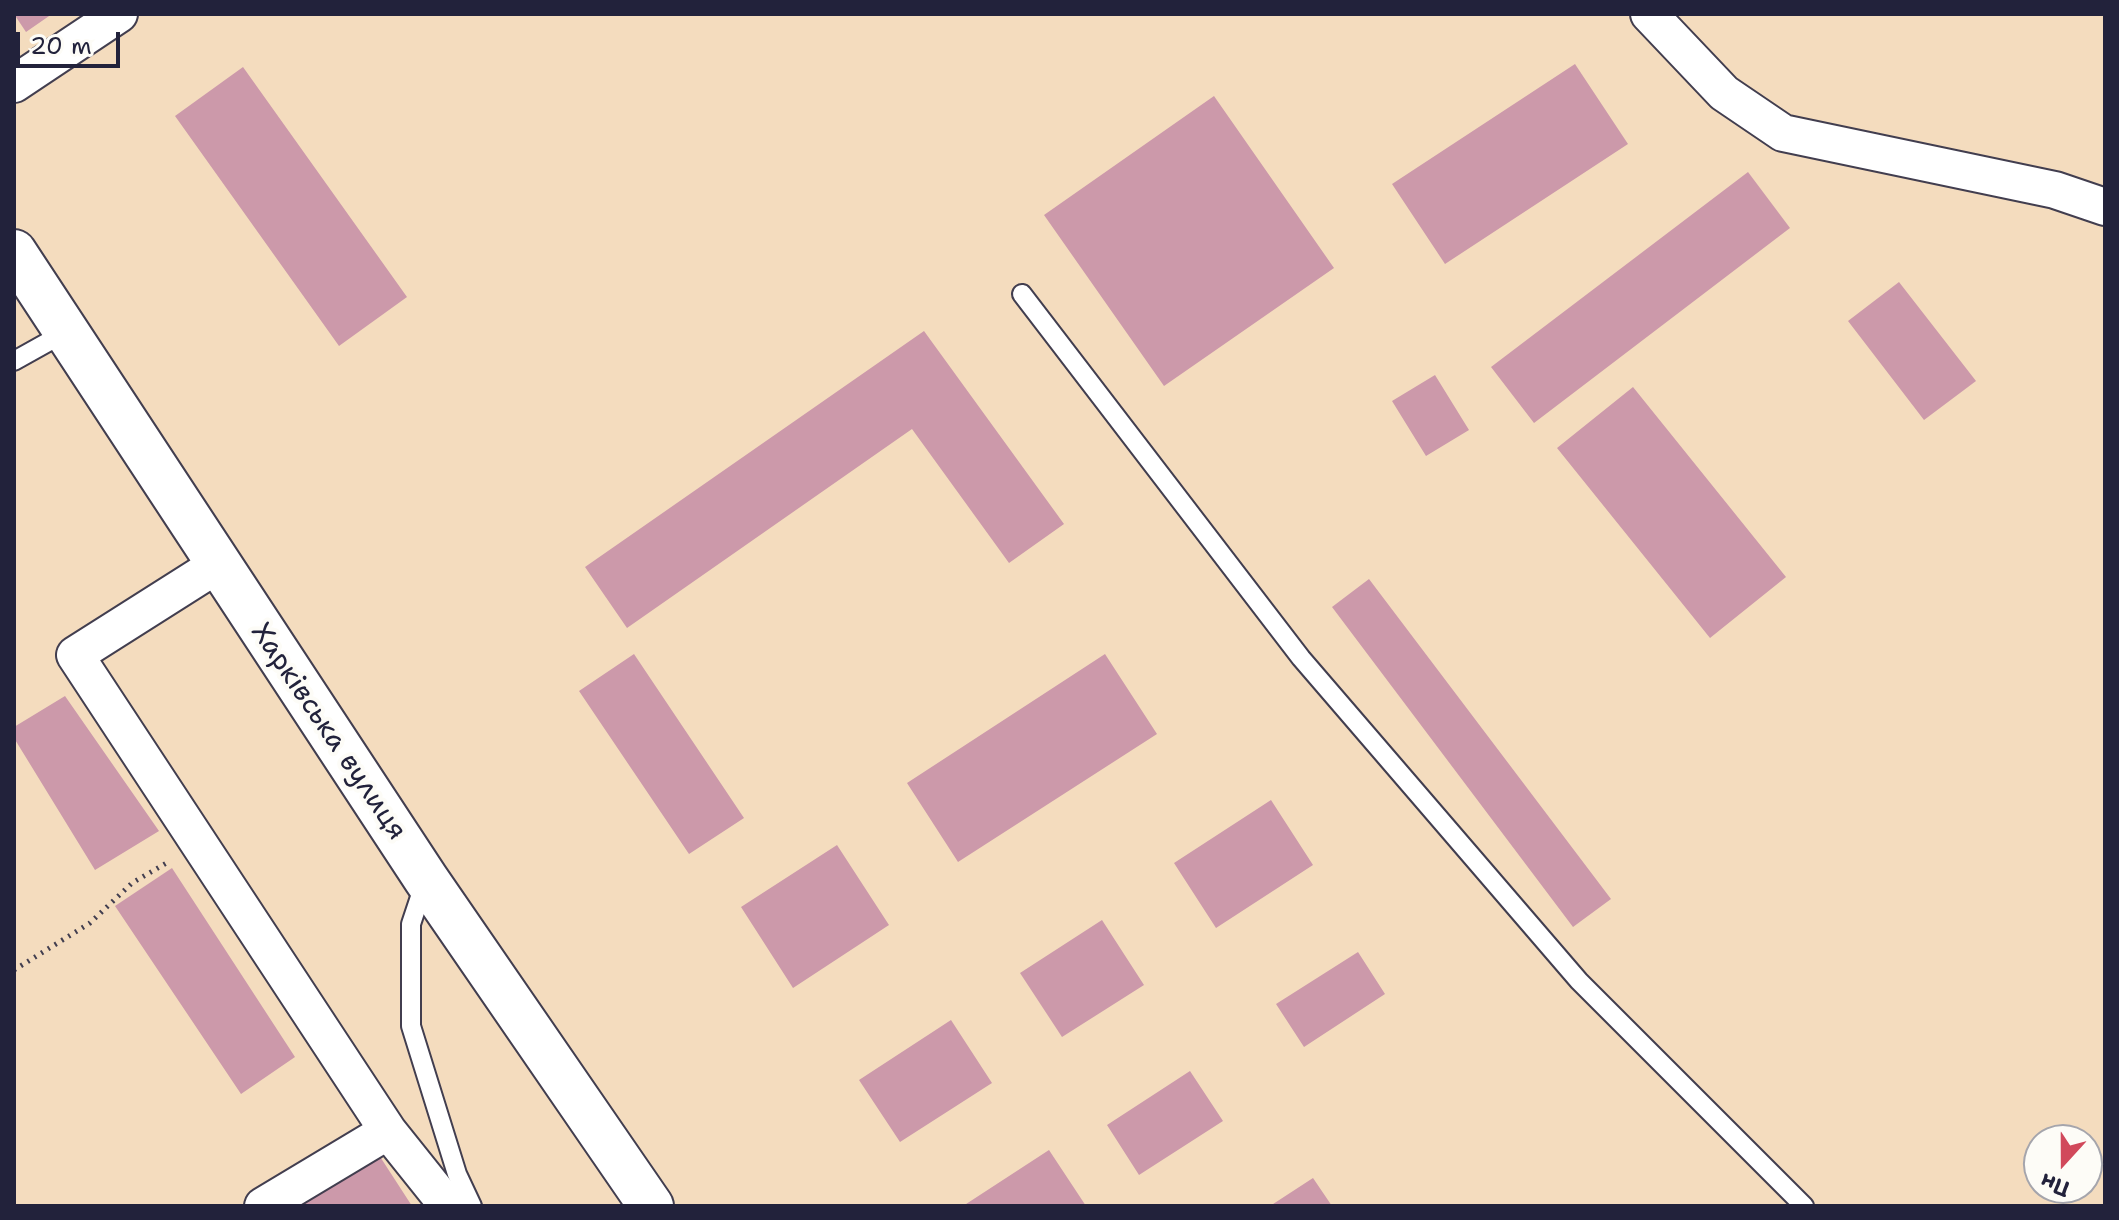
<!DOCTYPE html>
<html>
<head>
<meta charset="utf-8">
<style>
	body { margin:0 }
	#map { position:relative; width:2119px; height:1220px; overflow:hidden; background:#f4dcbe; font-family:"Shantell Sans",sans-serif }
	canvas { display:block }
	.frame { position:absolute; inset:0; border:16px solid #22223b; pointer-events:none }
	.north { position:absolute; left:2023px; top:1124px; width:80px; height:80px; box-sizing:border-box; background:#fdfcf7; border:2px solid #a5a5ac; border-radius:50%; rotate:201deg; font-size:22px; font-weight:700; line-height:32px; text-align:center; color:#22223b }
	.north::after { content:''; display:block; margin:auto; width:28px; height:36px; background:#d1495b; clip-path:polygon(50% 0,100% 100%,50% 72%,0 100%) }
	.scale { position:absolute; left:16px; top:32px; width:104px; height:36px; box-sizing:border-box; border:4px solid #22223b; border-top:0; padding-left:10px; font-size:24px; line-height:28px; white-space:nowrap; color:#22223b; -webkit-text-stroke:6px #fdfcf7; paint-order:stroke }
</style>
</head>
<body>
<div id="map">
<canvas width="2119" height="1220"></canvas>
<div class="frame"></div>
<div class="north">Пн</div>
<div class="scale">20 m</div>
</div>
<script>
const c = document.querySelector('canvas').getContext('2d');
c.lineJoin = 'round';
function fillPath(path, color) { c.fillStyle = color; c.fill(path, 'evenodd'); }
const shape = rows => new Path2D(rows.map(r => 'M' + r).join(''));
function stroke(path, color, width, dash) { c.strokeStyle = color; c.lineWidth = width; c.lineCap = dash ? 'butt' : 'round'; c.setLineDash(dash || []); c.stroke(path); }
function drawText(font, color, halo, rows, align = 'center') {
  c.font = font + ' "Shantell Sans",sans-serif'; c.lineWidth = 8; c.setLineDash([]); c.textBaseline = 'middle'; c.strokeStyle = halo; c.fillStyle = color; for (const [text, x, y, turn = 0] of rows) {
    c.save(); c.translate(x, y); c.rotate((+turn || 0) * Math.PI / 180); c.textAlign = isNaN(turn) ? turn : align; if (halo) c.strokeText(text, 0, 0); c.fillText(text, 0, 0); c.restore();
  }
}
fillPath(shape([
	[14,14,52,14,26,32],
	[1575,64,1628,144,1445,264,1392,184],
	[243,67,407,297,339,346,175,116],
	[1214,96,1334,268,1164,386,1044,215],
	[1748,172,1790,228,1534,423,1491,367],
	[1899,282,1976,381,1924,420,1848,321],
	[924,331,1064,524,1009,563,912,429,627,628,585,567],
	[1435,375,1469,430,1426,456,1392,401],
	[1633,387,1786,577,1710,638,1557,448],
	[1369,579,1611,899,1573,927,1332,607],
	[634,654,744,818,689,854,579,691],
	[1105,654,1157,734,958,862,907,783],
	[65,696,159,831,95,870,14,738,14,727],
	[1271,800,1313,865,1216,928,1174,863],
	[837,845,889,925,793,988,741,907],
	[172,868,295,1057,241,1094,115,906],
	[1102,920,1144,985,1062,1037,1020,973],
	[1358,952,1385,994,1304,1047,1276,1004],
	[951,1020,992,1083,900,1142,859,1080],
	[1190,1071,1223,1121,1139,1175,1107,1125],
	[1049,1150,1086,1206,963,1206],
	[377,1152,412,1206,292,1206],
	[1313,1178,1332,1206,1270,1206]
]), '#c9a');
const lane = shape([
	[1022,294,1301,658,1579,981,1804,1206],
	[14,361,66,332],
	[425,882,411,924,411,1026,457,1174,472,1206]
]);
const street = shape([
	[1649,14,1724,93,1783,133,2055,190,2105,207],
	[14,84,119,14],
	[217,565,75,655,388,1131,448,1206],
	[263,1206,388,1131]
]);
const highway = shape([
	[14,252,426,879,651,1206]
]);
stroke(lane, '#423e4f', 22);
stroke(street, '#423e4f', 40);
stroke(highway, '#423e4f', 48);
stroke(shape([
	[14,970,90,923,132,883,170,861]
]), '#423e4f', 5, [2, 6]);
stroke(lane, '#fff', 18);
stroke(street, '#fff', 36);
stroke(highway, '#fff', 44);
drawText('28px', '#22223b', '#fdfcf7', [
	["Харківська вулиця",328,732,56]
]);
</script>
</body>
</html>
